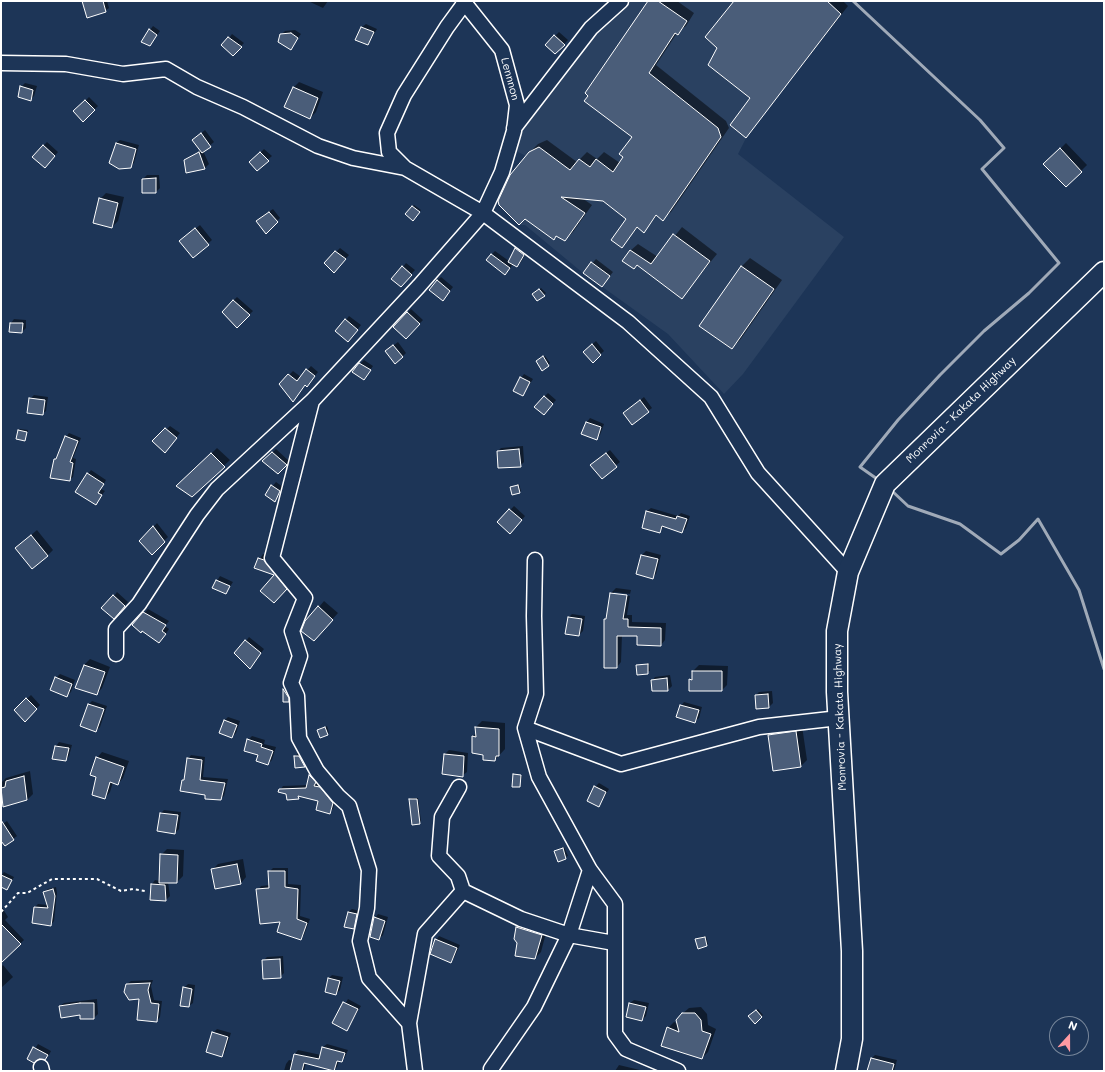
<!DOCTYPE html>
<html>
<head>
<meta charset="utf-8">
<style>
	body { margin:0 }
	#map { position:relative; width:1105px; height:1072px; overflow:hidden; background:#1d3557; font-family:Mali,sans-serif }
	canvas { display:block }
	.frame { position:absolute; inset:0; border:2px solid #fff; pointer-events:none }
	.north { position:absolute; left:1049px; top:1016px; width:40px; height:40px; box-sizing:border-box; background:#1d3557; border:1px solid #77869a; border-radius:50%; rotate:21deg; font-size:11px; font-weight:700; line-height:16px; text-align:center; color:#fff }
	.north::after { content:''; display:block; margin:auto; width:14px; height:18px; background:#ff9aa2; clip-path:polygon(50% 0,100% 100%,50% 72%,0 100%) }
</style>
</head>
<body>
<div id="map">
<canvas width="1105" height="1072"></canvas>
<div class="frame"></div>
<div class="north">N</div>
</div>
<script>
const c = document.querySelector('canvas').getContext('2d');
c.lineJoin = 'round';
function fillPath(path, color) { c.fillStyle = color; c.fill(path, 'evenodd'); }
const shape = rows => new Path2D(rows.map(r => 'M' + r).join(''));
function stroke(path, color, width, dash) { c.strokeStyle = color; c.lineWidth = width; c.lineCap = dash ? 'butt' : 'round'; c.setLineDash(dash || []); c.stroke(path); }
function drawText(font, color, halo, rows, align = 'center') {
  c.font = font + ' Mali,sans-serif'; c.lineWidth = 3.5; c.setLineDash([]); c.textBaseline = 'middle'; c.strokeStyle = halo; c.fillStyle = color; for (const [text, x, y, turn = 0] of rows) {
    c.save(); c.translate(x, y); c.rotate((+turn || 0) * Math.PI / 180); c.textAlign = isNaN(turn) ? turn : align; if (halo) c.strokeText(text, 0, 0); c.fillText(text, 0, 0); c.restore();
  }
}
fillPath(shape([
	[627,1,827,1,841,14,746,138,738,154,844,237,743,374,724,394,668,334,583,273,525,225,519,225,499,205,496,192,526,156,512,149,524,124,603,23]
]), '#2a4161');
fillPath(shape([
	[83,1,107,1,109,8,105,11],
	[308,1,328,1,323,8],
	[649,1,677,1,694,13,686,26,677,33,656,65,726,121,729,128,671,212,663,219,657,215,644,232,638,227,622,246,628,219,604,200,582,198,592,205,573,232,565,240,530,152,538,144,547,140,577,162,587,152,597,159,604,152,620,163,633,137],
	[735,1,843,1,848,6,746,137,751,98,719,48],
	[366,24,377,29,368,44,357,39,362,27],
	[153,26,160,31,150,45,150,30],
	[295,30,301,34,291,48,281,35,285,31],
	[559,32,568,40,555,53,546,45],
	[232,34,244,43,233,54,229,38],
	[299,82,323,92,316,112,310,118,293,88],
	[25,83,37,86,34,96,30,100,21,87],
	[89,97,98,106,83,121,74,112],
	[205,130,214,142,203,151,209,164,205,168,187,172,185,161,201,150,197,137],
	[120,140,139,145,134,163,130,167,116,143],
	[47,142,58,152,49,163,43,146],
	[1066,143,1087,165,1066,186,1045,164],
	[264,149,272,156,257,169,251,162],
	[147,175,159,175,160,188,156,192,143,192,143,179],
	[106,193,124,197,118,221,112,227,100,199],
	[414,205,421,210,413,220,406,214],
	[273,209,280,218,266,232,261,217],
	[200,225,212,240,193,257,184,238],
	[682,227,717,254,682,297,638,265,634,268,630,251,638,244,658,257],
	[520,245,527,251,521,262,517,266,513,264,509,270,492,254,495,251,509,261],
	[340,248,349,255,338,268,325,263],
	[750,258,782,280,740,340,732,348,700,326,742,266],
	[596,259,613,272,605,282,585,272],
	[406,263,415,270,404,282,403,267],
	[441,277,453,287,446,296,437,281],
	[541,288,546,293,538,300,535,293],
	[237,297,253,311,237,327,233,301],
	[411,309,423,320,406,338,394,327],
	[349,316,361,325,352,337,346,320],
	[14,319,26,320,26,328,22,332,10,331,11,323],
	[596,341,604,351,593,361,588,348],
	[398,342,406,353,402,357,390,348],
	[545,356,550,363,542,369,538,360],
	[364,360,373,366,364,379,360,364],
	[311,366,318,372,310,382,305,384,280,384,293,371,301,377],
	[524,374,533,379,523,395,521,378],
	[548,393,556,400,547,410,544,397],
	[34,395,48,397,46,411,42,414,30,399],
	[644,397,652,408,648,411,628,410],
	[590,418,604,424,600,435,596,439,582,434,587,422],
	[170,426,180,433,168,448,154,441],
	[20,429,28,430,25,440,19,430],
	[69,433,81,438,73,458,76,459,73,477,69,480,55,459,58,456,66,437],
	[523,446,524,462,520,466,498,451,501,448],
	[217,448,230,460,192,496,178,486],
	[276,449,290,462,278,473,264,461],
	[610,450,620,462,602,477,595,461],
	[91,470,106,480,101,489,105,491,95,504,88,474],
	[276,482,283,487,275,500,266,494],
	[519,484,521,491,519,492,511,487],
	[514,506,525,516,514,529,499,522],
	[651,508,678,516,681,513,690,516,686,528,682,532,664,526,660,532,647,511],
	[157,523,168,537,152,553,140,541],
	[37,530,53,550,47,556,16,548],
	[646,551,661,555,656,574,653,577,637,573,642,555],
	[263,554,267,556,290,585,278,598,262,591,276,575,255,567],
	[220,576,233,582,226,593,213,587],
	[616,588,631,590,630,594,614,592,614,594,630,596,627,615,632,615,632,622,666,623,665,640,661,645,638,635,622,635,621,662,617,667,605,619,608,617,611,593],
	[117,592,128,602,117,614,114,596],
	[324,601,338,613,319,634,319,607],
	[148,609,169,621,165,626,169,629,163,638,133,625],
	[572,614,585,616,583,631,579,635,568,618],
	[249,637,264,649,250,668,246,641],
	[90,659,110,667,102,688,97,694,84,665],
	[649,663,650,671,638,674,638,666],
	[699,665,728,666,727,685,722,690,690,680,693,677,693,671],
	[60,674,75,680,71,692,67,696,56,678],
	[670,675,672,686,668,690,652,681,655,677],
	[285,688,290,696,288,701,284,701],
	[772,691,773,703,769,707,756,708,756,695,759,692],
	[31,695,40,705,25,720,15,710],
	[92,701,107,706,100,727,96,731,89,704],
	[684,702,702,707,699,718,695,721,681,706],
	[228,717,240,721,236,733,232,737,224,721],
	[482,721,505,723,505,749,495,760,484,754,473,736,476,733,476,727],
	[327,726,329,733,327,734,318,730],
	[802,726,807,760,801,766,774,770,769,736,775,730],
	[252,736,265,740,264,744,276,747,272,760,268,764,248,740],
	[59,742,72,745,69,756,66,760,53,758,56,746],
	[449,750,468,753,467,772,463,775,445,754],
	[102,752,129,761,123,778,118,784,113,782,110,792,105,798,97,758],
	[303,752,308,763,305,766,296,767,295,757,298,753],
	[191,755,205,757,203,777,228,779,224,796,220,799,183,780,185,778,188,759],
	[30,771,33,794,27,800,4,806,1,783,6,778],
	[314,772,319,778,317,783,323,784,336,799,333,809,329,813,319,800,300,796,298,798,280,790,283,786,308,785,310,775],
	[514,775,522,776,520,786],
	[599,783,609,789,599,806,595,787],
	[412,798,418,798,421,821,419,823,410,800],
	[164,810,181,812,179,829,175,833,161,813],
	[7,821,17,836,13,839,1,839,1,825],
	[564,847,568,856,559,860,555,851],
	[167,849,184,850,183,876,177,882,168,882,170,896,166,900,152,884,155,880,160,881,161,855],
	[243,859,246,877,241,883,212,870,218,864],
	[273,868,288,868,288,884,301,885,300,916,310,919,304,935,300,939,281,921,258,890,261,886,270,885,269,872],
	[4,872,14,877,7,889,1,886,1,876],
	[56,887,57,893,54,921,51,925,35,907,38,904,48,905,45,892,48,889],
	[1,906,8,917,5,920,24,940,3,960,1,958],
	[352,909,360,911,357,924,354,928,348,912],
	[378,914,388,917,383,935,379,939,375,918],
	[522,922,547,929,541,952,535,958,519,942,517,928],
	[439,936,460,945,454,958,450,962,436,940],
	[706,936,708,944,706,946,696,939],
	[283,956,284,973,280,977,263,961,267,957],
	[3,965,13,977,1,988,1,967],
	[332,975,343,977,340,990,336,994,328,979],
	[153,980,151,986,154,1000,162,1001,160,1017,157,1021,140,998,127,984,131,981],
	[188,984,195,985,193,1003,189,1006,184,988],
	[97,999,98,1014,94,1018,60,1006,64,1003],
	[348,999,361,1006,347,1030,334,1023],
	[634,1000,649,1003,646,1016,642,1020,630,1003],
	[701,1007,707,1014,708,1025,716,1029,708,1052,702,1058,668,1028,674,1022,678,1024,682,1014,689,1008],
	[758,1009,763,1015,755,1022,750,1016],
	[217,1029,231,1033,225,1052,222,1056,213,1033],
	[38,1044,51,1051,49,1055,45,1059,28,1059],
	[327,1044,348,1050,345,1057,342,1061,339,1060,337,1067,333,1071,306,1062,304,1071,284,1071,286,1064,289,1060,293,1061,295,1054,298,1050,321,1055,323,1047],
	[875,1055,897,1060,894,1071,868,1071,872,1058],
	[619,1065,644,1071,615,1071]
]), '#0007');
stroke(shape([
	[853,1,980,120,1004,148,982,169,1059,263,1029,293,984,331,940,375,898,420,860,467,880,481],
	[891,490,908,506,960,524,1001,554,1019,540,1038,519,1079,590,1104,669]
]), '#a0aab8', 3);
const building = shape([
	[82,1,103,1,106,12,87,18,82,1],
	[648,1,658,1,687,21,678,35,675,33,649,73,718,128,721,137,663,221,656,215,644,233,637,227,622,248,611,240,626,219,603,201,561,197,585,213,565,241,556,236,554,240,525,219,519,225,499,205,498,201,510,175,529,152,539,147,570,170,579,159,590,167,596,159,613,172,623,157,619,154,632,137,584,101,588,96,585,93,648,1],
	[734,1,827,1,841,14,746,138,730,125,750,98,708,65,717,48,705,37,734,1],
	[361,27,374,32,368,45,355,40,361,27],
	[149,29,157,35,150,46,141,42,149,29],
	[291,33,298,38,291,50,278,42,280,34,291,33],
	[554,35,565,45,555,54,545,45,554,35],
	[228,37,242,47,233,56,221,45,228,37],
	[20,86,33,90,31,101,18,97,20,86],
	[293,87,318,98,310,119,284,107,293,87],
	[85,100,95,110,83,122,73,111,85,100],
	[201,133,211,147,202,153,192,140,201,133],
	[116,143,136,149,131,168,119,169,109,163,116,143],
	[43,145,55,156,45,168,32,157,43,145],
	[1060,148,1082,172,1066,187,1043,164,1060,148],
	[199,152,205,169,186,173,184,160,199,152],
	[260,152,269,161,257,171,249,162,260,152],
	[156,178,156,193,142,193,142,179,156,178],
	[99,198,118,203,112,228,93,223,99,198],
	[412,206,420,212,413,221,405,214,412,206],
	[269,212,278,222,266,234,256,221,269,212],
	[195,228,209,245,193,258,179,241,195,228],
	[673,234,710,261,682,299,637,265,634,269,622,261,630,250,651,264,673,234],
	[515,248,524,255,517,267,508,262,515,248],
	[335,251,346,259,334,273,324,263,335,251],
	[491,254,510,268,505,275,486,260,491,254],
	[591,262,610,276,602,287,583,273,591,262],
	[402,266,412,275,401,287,391,279,402,266],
	[741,266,774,289,732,349,699,326,741,266],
	[437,280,450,291,443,301,429,290,437,280],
	[539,289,545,296,537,301,532,294,539,289],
	[233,300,250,315,237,328,222,312,233,300],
	[407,312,420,324,406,339,393,327,407,312],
	[345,319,358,330,348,342,335,331,345,319],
	[10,323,23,323,22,333,9,332,10,323],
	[592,344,601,355,593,363,583,352,592,344],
	[393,345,403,357,395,364,385,351,393,345],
	[543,356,549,366,542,371,536,361,543,356],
	[359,363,371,370,364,380,352,372,359,363],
	[306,369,315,376,307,387,305,385,293,402,279,384,288,374,297,381,306,369],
	[520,377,530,382,523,396,513,391,520,377],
	[544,396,553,404,544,415,534,407,544,396],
	[29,398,45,400,43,415,27,413,29,398],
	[640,400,649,412,632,425,623,413,640,400],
	[586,422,601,427,597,440,581,434,586,422],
	[165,428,177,438,165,453,152,441,165,428],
	[18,430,27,432,25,441,16,439,18,430],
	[65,436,78,441,70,462,73,463,70,481,50,478,54,459,56,459,65,436],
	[519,449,521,467,498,468,497,451,519,449],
	[272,452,287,465,278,474,262,461,272,452],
	[211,453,225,467,192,497,176,486,211,453],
	[606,453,617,467,602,479,590,465,606,453],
	[87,473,104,484,98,493,102,495,96,505,75,492,87,473],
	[271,485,280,491,275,502,265,495,271,485],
	[518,485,520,493,512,495,510,487,518,485],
	[509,509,522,520,510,534,497,522,509,509],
	[646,511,676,519,677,516,687,519,682,533,662,526,660,533,642,528,646,511],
	[153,526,165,542,152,555,139,541,153,526],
	[31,535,48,556,32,569,15,548,31,535],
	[641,555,658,559,653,579,636,574,641,555],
	[258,558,264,560,287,589,274,603,260,591,274,575,254,568,258,558],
	[216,580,230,586,226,594,212,588,216,580],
	[610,593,627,595,623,619,628,619,628,627,661,628,661,646,637,645,637,636,617,636,617,668,604,668,604,619,606,619,610,593],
	[113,595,125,606,114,619,101,608,113,595],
	[318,606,333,620,314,641,301,631,305,621,318,606],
	[143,612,166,625,162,631,166,634,159,643,142,631,141,633,132,625,143,612],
	[568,617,582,619,579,636,565,634,568,617],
	[245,640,261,653,250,669,234,653,245,640],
	[648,664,648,674,637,675,636,665,648,664],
	[84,665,105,672,97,695,75,688,84,665],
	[692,671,722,671,722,691,689,691,689,679,692,680,692,671],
	[55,677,72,684,67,697,50,690,55,677],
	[667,678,668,691,652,691,651,680,667,678],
	[283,689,289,698,289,702,283,702,283,689],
	[768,694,769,708,756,709,755,695,768,694],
	[26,698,37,709,25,722,14,710,26,698],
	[88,704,104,709,96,732,80,726,88,704],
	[680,705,699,710,695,723,676,717,680,705],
	[224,720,237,725,232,738,219,733,224,720],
	[325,727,328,735,320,738,317,730,325,727],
	[475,727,499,729,499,756,496,756,495,761,483,760,483,755,472,753,472,736,476,737,475,727],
	[796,731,801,767,773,771,768,735,796,731],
	[247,739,262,744,261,747,273,751,268,765,256,761,258,755,244,751,247,739],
	[55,746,69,748,66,761,52,759,55,746],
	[444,754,464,756,463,777,442,774,444,754],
	[294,756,299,756,305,767,295,768,294,756],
	[96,757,124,767,118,785,110,782,105,799,92,795,96,777,90,775,96,757],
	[187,758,202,760,200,780,225,783,221,800,205,799,205,795,180,791,182,780,184,780,187,758],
	[513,774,521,775,520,787,512,787,513,774],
	[309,775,316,782,314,786,320,787,333,803,330,814,316,810,318,801,298,796,299,799,287,800,286,794,278,792,279,789,306,788,309,775],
	[24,776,27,800,3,807,1,788,5,787,6,781,24,776],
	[594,786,606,792,599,807,587,801,594,786],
	[409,799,417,799,420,824,412,825,409,799],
	[160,813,178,815,175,834,157,831,160,813],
	[1,820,14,840,5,846,1,841,1,820],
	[563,848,566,859,558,862,554,851,563,848],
	[160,854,178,855,177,883,159,883,160,854],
	[237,864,241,884,215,889,211,869,237,864],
	[268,871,285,871,285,887,298,889,297,919,307,923,301,940,277,932,280,922,260,924,256,889,269,888,268,871],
	[1,875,12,880,7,890,1,887,1,875],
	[151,884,165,885,166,901,150,900,151,884],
	[53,889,55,896,51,926,32,923,34,907,48,908,43,892,53,889],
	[348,912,357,914,354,929,344,927,348,912],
	[374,917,385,921,379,940,370,937,374,917],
	[1,924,21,944,1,963,1,924],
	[516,927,542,935,535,959,515,956,517,943,514,939,516,927],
	[705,937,707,946,698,949,695,939,705,937],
	[435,939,457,948,451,963,430,954,435,939],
	[280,959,281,978,263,979,262,960,280,959],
	[328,978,340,981,336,995,325,992,328,978],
	[150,983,148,990,151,1003,159,1004,157,1022,137,1020,139,999,129,1000,124,992,126,984,150,983],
	[183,987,192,989,189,1007,180,1006,183,987],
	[343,1002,358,1009,347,1031,332,1023,343,1002],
	[80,1003,94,1003,94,1019,80,1019,80,1015,61,1018,59,1006,80,1003],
	[629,1003,646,1007,642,1021,626,1017,629,1003],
	[756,1010,762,1017,755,1024,748,1016,756,1010],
	[682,1013,695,1013,701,1020,702,1031,711,1034,702,1059,661,1046,667,1027,679,1032,676,1020,682,1013],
	[212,1032,228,1037,222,1057,206,1052,212,1032],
	[33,1047,48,1055,45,1060,39,1059,34,1063,27,1059,33,1047],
	[322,1047,345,1053,342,1062,337,1061,334,1071,304,1063,302,1071,290,1071,294,1054,319,1059,322,1047],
	[871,1058,894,1064,892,1071,867,1071,871,1058]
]);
fillPath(building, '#4a5d79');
stroke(building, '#fff', 1);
const minor = shape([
	[466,1,447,27,404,95,387,133,389,152,405,168,483,213,628,322,711,397,758,473,848,572],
	[1,63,66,64,123,74,166,69,197,87,243,107,318,146,353,158,405,168],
	[514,128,591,28,621,1],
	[312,401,272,558,305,598,292,631,300,656,291,683,297,696,299,738,317,771,338,796,349,806,369,870,367,908,360,941,369,978,409,1023],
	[535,560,534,616,536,694,525,728,539,777,590,870,615,904,615,1034,626,1049,678,1071],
	[116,654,116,629,139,604,197,515,217,489,312,401,419,286,483,213,502,172,514,131,517,105,502,50,463,1],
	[525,728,621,764,759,727,839,718],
	[463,891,521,919,569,935,614,943],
	[41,1067,42,1071],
	[491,1069,534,1007,569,935,590,870],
	[415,1071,409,1023,425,934,463,891,458,876,439,856,442,817,459,787]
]);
const highway = shape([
	[846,1071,852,1039,852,951,837,692,837,631,848,572,885,484,1104,272]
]);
stroke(minor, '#fff', 17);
stroke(highway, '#fff', 23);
stroke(shape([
	[1,912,18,893,27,893,52,879,97,879,121,891,133,889,145,891]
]), '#fff', 2, [3, 3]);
stroke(minor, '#1d3557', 14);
stroke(highway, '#1d3557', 20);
drawText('11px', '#fff', '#1d3557', [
	["Lennnon",510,79,75],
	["Monrovia - Kakata Highway",961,410,-44],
	["Monrovia - Kakata Highway",840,717,-92]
]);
</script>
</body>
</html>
